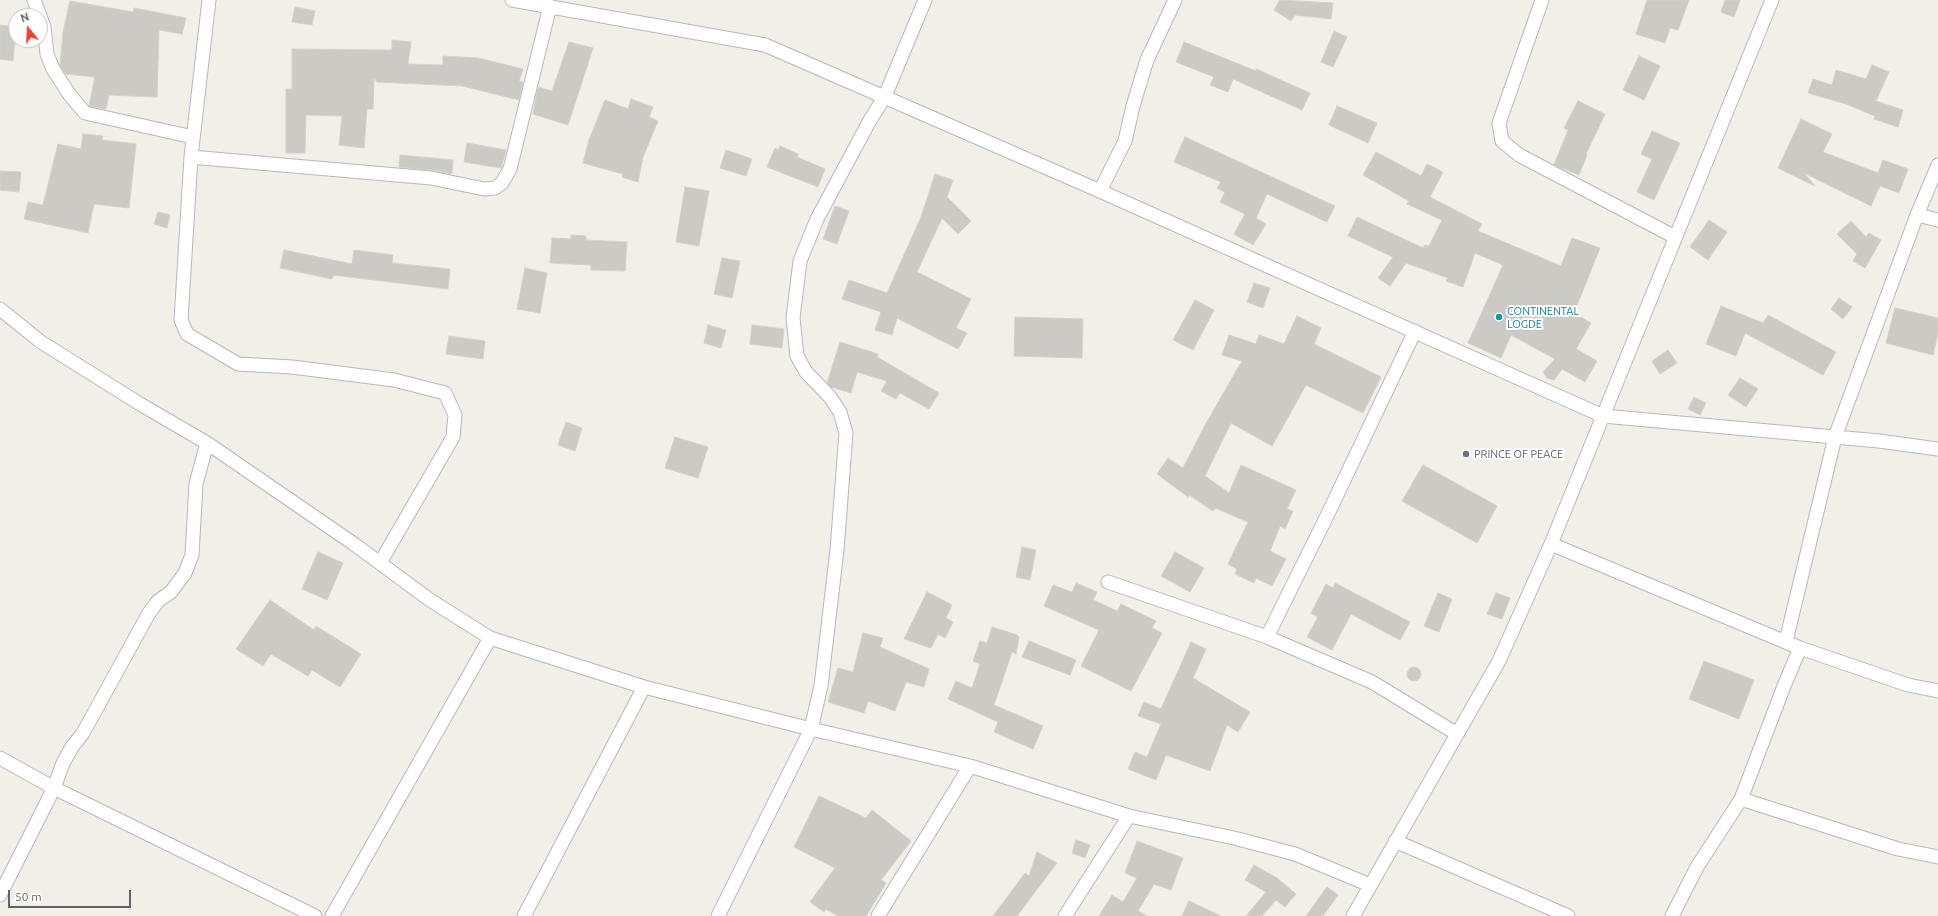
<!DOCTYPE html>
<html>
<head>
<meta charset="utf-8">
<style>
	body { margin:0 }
	#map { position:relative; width:1938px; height:916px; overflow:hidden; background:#f1efe8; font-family:Ubuntu,sans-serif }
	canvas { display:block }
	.north { position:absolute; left:8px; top:8px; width:40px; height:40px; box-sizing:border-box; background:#fff; border:1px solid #bfc1c3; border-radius:50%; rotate:342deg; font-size:11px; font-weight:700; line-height:16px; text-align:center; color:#5f6368 }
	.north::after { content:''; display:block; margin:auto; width:14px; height:18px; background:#ea4335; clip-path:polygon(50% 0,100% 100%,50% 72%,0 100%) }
	.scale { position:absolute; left:8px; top:890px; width:123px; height:18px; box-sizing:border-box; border:2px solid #5f6368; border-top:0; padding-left:5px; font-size:12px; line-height:14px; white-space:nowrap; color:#5f6368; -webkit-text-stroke:3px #fff; paint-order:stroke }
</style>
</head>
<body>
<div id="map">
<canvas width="1938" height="916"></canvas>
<div class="north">N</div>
<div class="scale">50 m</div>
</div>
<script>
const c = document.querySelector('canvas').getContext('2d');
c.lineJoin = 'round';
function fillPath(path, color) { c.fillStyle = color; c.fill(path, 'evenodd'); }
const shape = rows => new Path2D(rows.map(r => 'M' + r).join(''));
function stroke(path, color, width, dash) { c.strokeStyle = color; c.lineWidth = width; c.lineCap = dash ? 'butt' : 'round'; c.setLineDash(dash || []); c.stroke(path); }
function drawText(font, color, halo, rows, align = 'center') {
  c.font = font + ' Ubuntu,sans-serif'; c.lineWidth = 4; c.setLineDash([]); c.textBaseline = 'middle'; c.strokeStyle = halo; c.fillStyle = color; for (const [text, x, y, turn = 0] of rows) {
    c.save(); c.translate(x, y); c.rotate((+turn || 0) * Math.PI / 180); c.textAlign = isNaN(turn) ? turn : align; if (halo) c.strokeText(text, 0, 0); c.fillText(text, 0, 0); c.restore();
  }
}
const building = shape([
	[1280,0,1333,3,1331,19,1295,15,1291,21,1274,10,1280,0],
	[1647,0,1689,0,1678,30,1670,28,1665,43,1636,34,1647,0],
	[1725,0,1740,0,1734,17,1721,12,1725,0],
	[70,1,133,12,134,8,186,18,182,34,159,30,157,97,109,95,106,109,89,106,95,77,66,74,60,66,63,32,70,1],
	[295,7,315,11,312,25,292,22,295,7],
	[0,25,16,27,13,61,0,59,0,25],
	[1334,31,1347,37,1333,67,1321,62,1334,31],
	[392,40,411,42,408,64,443,65,443,56,478,58,523,69,519,81,523,82,519,100,462,86,377,82,374,78,373,109,367,109,364,148,339,145,342,116,306,115,305,153,286,153,286,89,292,89,292,49,392,50,392,40],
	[569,42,593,48,568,125,533,114,538,87,552,91,569,42],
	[1184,42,1256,71,1256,69,1310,93,1302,110,1233,79,1228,92,1210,85,1214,77,1176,62,1184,42],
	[1639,56,1660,66,1644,100,1623,90,1639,56],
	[1872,65,1889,72,1876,101,1903,110,1898,127,1874,119,1875,116,1846,104,1808,93,1813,79,1832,85,1836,70,1866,79,1872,65],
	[631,99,653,107,649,117,658,121,643,157,638,182,622,177,623,174,583,163,589,140,605,100,628,109,631,99],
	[1578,101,1605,114,1586,154,1587,155,1579,175,1554,165,1568,130,1564,128,1578,101],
	[1337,106,1377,123,1368,143,1329,125,1337,106],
	[1801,119,1832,134,1823,152,1878,173,1883,160,1908,169,1899,193,1880,186,1871,206,1804,173,1815,186,1778,168,1801,119],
	[1652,131,1680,143,1654,200,1637,192,1652,159,1641,154,1652,131],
	[83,134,103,136,102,140,136,144,129,208,94,204,88,233,24,219,28,202,43,205,58,144,81,149,83,134],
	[1185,137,1335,206,1327,222,1267,194,1256,218,1266,224,1253,245,1234,234,1245,214,1220,202,1225,192,1217,188,1221,182,1174,162,1185,137],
	[467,143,506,150,501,168,464,162,467,143],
	[780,146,798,154,797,157,825,169,818,187,767,167,775,148,778,150,780,146],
	[726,150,752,159,746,176,720,168,726,150],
	[1376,152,1421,176,1427,164,1443,172,1430,197,1482,224,1478,231,1561,266,1572,238,1600,248,1574,313,1591,323,1576,349,1597,361,1585,382,1562,369,1554,380,1547,378,1543,372,1555,359,1511,335,1501,358,1468,343,1503,265,1475,253,1463,287,1446,281,1448,278,1406,263,1390,286,1378,278,1393,257,1348,236,1357,217,1423,248,1425,245,1429,246,1442,220,1407,204,1409,201,1363,175,1376,152],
	[400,155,453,160,452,174,432,170,399,167,400,155],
	[0,171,21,172,19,192,0,190,0,171],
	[935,174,953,180,947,197,971,221,958,234,942,218,917,272,971,299,956,328,967,333,958,349,897,318,892,335,875,330,881,312,842,299,849,280,887,293,921,217,935,174],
	[685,187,709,191,699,246,676,242,685,187],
	[835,206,849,211,837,244,823,239,835,206],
	[158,212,170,215,167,228,154,224,158,212],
	[1709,220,1727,232,1708,260,1690,247,1709,220],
	[1851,221,1866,237,1869,233,1881,240,1865,268,1853,261,1857,254,1837,234,1851,221],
	[571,235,586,236,586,240,627,242,625,271,591,270,591,265,550,263,552,238,571,239,571,235],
	[284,250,352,264,354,250,393,255,392,263,450,269,448,289,333,275,332,279,280,268,284,250],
	[722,258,740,261,732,298,714,294,722,258],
	[525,268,547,273,540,313,517,309,525,268],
	[1254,283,1270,288,1263,308,1247,302,1254,283],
	[1839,298,1852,307,1843,319,1831,309,1839,298],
	[1195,300,1214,310,1193,350,1173,340,1195,300],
	[1721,306,1763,323,1768,315,1836,352,1823,375,1745,333,1736,356,1706,344,1721,306],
	[1895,308,1938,318,1938,333,1933,355,1886,343,1895,308],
	[1297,316,1321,328,1314,344,1381,377,1363,413,1306,385,1272,446,1231,423,1205,476,1229,493,1241,465,1296,490,1287,509,1293,511,1285,529,1280,526,1270,551,1286,559,1272,586,1256,578,1254,583,1235,574,1237,569,1228,564,1248,522,1215,508,1213,511,1189,495,1188,497,1157,474,1168,458,1183,468,1205,425,1242,361,1222,355,1229,335,1256,344,1259,335,1284,344,1297,316],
	[1015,317,1083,319,1082,358,1014,356,1015,317],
	[708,325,726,330,721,348,704,343,708,325],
	[752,325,784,329,782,348,750,344,752,325],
	[449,336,485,341,483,359,446,354,449,336],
	[840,342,878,354,877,357,939,393,929,409,900,393,896,399,881,391,887,381,857,372,851,393,831,387,827,383,840,342],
	[1668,350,1677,363,1660,374,1652,361,1668,350],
	[1740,378,1758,389,1746,407,1728,395,1740,378],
	[1694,397,1706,403,1700,415,1688,409,1694,397],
	[566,422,582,428,575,451,558,445,566,422],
	[675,437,708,447,698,478,665,468,675,437],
	[1423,465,1497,506,1477,543,1402,501,1423,465],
	[1022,547,1036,550,1030,580,1016,577,1022,547],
	[318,552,343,563,327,600,302,589,318,552],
	[1175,552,1204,568,1190,592,1161,576,1175,552],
	[1076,583,1097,592,1093,600,1117,611,1121,604,1156,621,1152,628,1162,633,1131,691,1081,666,1099,630,1044,606,1053,585,1072,592,1076,583],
	[1335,583,1410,622,1400,640,1351,614,1332,650,1307,637,1318,617,1311,613,1326,584,1333,588,1335,583],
	[927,592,952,605,946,618,953,622,945,638,938,634,931,648,904,639,927,592],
	[1438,593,1452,599,1439,632,1424,626,1438,593],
	[1496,593,1510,598,1502,619,1487,614,1496,593],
	[270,600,314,630,316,626,361,654,340,687,312,670,308,676,271,654,263,666,236,649,270,600],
	[992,627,1017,635,1019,637,1016,654,1012,652,994,705,1043,726,1033,749,994,732,998,722,948,699,956,681,972,688,980,664,973,661,980,641,987,643,992,627],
	[863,633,883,638,880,647,929,669,924,687,906,682,895,711,868,701,864,713,828,702,838,668,853,672,863,633],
	[1029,641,1076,660,1070,675,1022,657,1029,641],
	[1191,642,1206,649,1193,678,1250,712,1238,732,1227,725,1210,771,1166,755,1156,780,1128,769,1135,752,1147,757,1161,724,1138,716,1144,702,1161,709,1191,642],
	[1704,661,1754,680,1739,719,1689,699,1704,661],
	'1407 674a7 7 0 1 1 14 0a7 7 0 1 1-14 0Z',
	[819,796,866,818,872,810,911,841,881,880,886,883,866,916,838,916,826,909,824,912,810,902,835,868,794,847,819,796],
	[1076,840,1090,845,1085,858,1072,853,1076,840],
	[1137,841,1183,858,1171,890,1154,884,1138,911,1147,916,1099,916,1112,895,1123,902,1137,878,1125,873,1137,841],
	[1037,852,1057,863,1017,916,993,916,1025,873,1029,876,1037,852],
	[1254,865,1277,878,1296,894,1285,907,1276,900,1262,916,1246,916,1266,892,1245,880,1254,865],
	[1327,887,1338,895,1323,916,1306,916,1327,887],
	[1189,901,1221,916,1182,916,1189,901]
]);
fillPath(building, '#cccac5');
stroke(building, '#d6d1c6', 1);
const minor = shape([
	[34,0,44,27,47,54,53,69,69,94,85,113,193,137],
	[209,0,191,157,181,320,187,334,238,364,292,367,394,380,445,393,455,415,453,437,380,563],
	[512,0,765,45,1100,191,1603,416,1879,441,1938,449],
	[1542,0,1499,123,1502,141,1519,155,1675,237],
	[191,157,431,178,484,189,495,188,502,183,510,169,550,6],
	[1100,191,1125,141,1133,106,1147,60,1175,0],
	[1917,215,1938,220],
	[0,309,41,342,140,404,207,443,354,544,430,600,490,638,644,687],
	[1551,544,1800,648,1908,685,1938,691],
	[1108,582,1267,637,1372,682,1457,734],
	[1267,637,1325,520,1415,331],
	[1786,641,1835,437,1917,215,1938,165],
	[0,758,54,788,63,763,72,747,83,733,149,613,158,601,171,592,185,573,192,555,196,484,207,443],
	[1741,799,1898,849,1938,857],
	[1395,841,1568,916],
	[0,895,54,788,315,916],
	[332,916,490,638],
	[524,916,644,687,811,729,970,766,1129,816,1234,838,1295,854,1370,885],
	[718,916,811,729,821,686,837,550,846,433,840,412,830,397,806,372,797,356,793,318,800,261,817,219,869,122,885,96,925,0],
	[878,916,970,766],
	[1065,916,1129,816],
	[1353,916,1499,661,1551,544,1772,0],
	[1672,916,1697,867,1741,799,1784,686,1800,648]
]);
stroke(minor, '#b5b8bc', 15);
stroke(minor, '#fff', 13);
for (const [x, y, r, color] of [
	[1499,317,4,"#0f9aa8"],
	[1466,454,4,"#6b7280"]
]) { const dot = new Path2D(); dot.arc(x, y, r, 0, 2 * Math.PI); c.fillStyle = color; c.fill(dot); stroke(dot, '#fff', 1.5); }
drawText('11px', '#0d838f', '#fff', [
	["CONTINENTAL",1507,311],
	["LOGDE",1507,324]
], 'left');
drawText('11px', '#5b616d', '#fff', [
	["PRINCE OF PEACE",1474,454]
], 'left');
</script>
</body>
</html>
